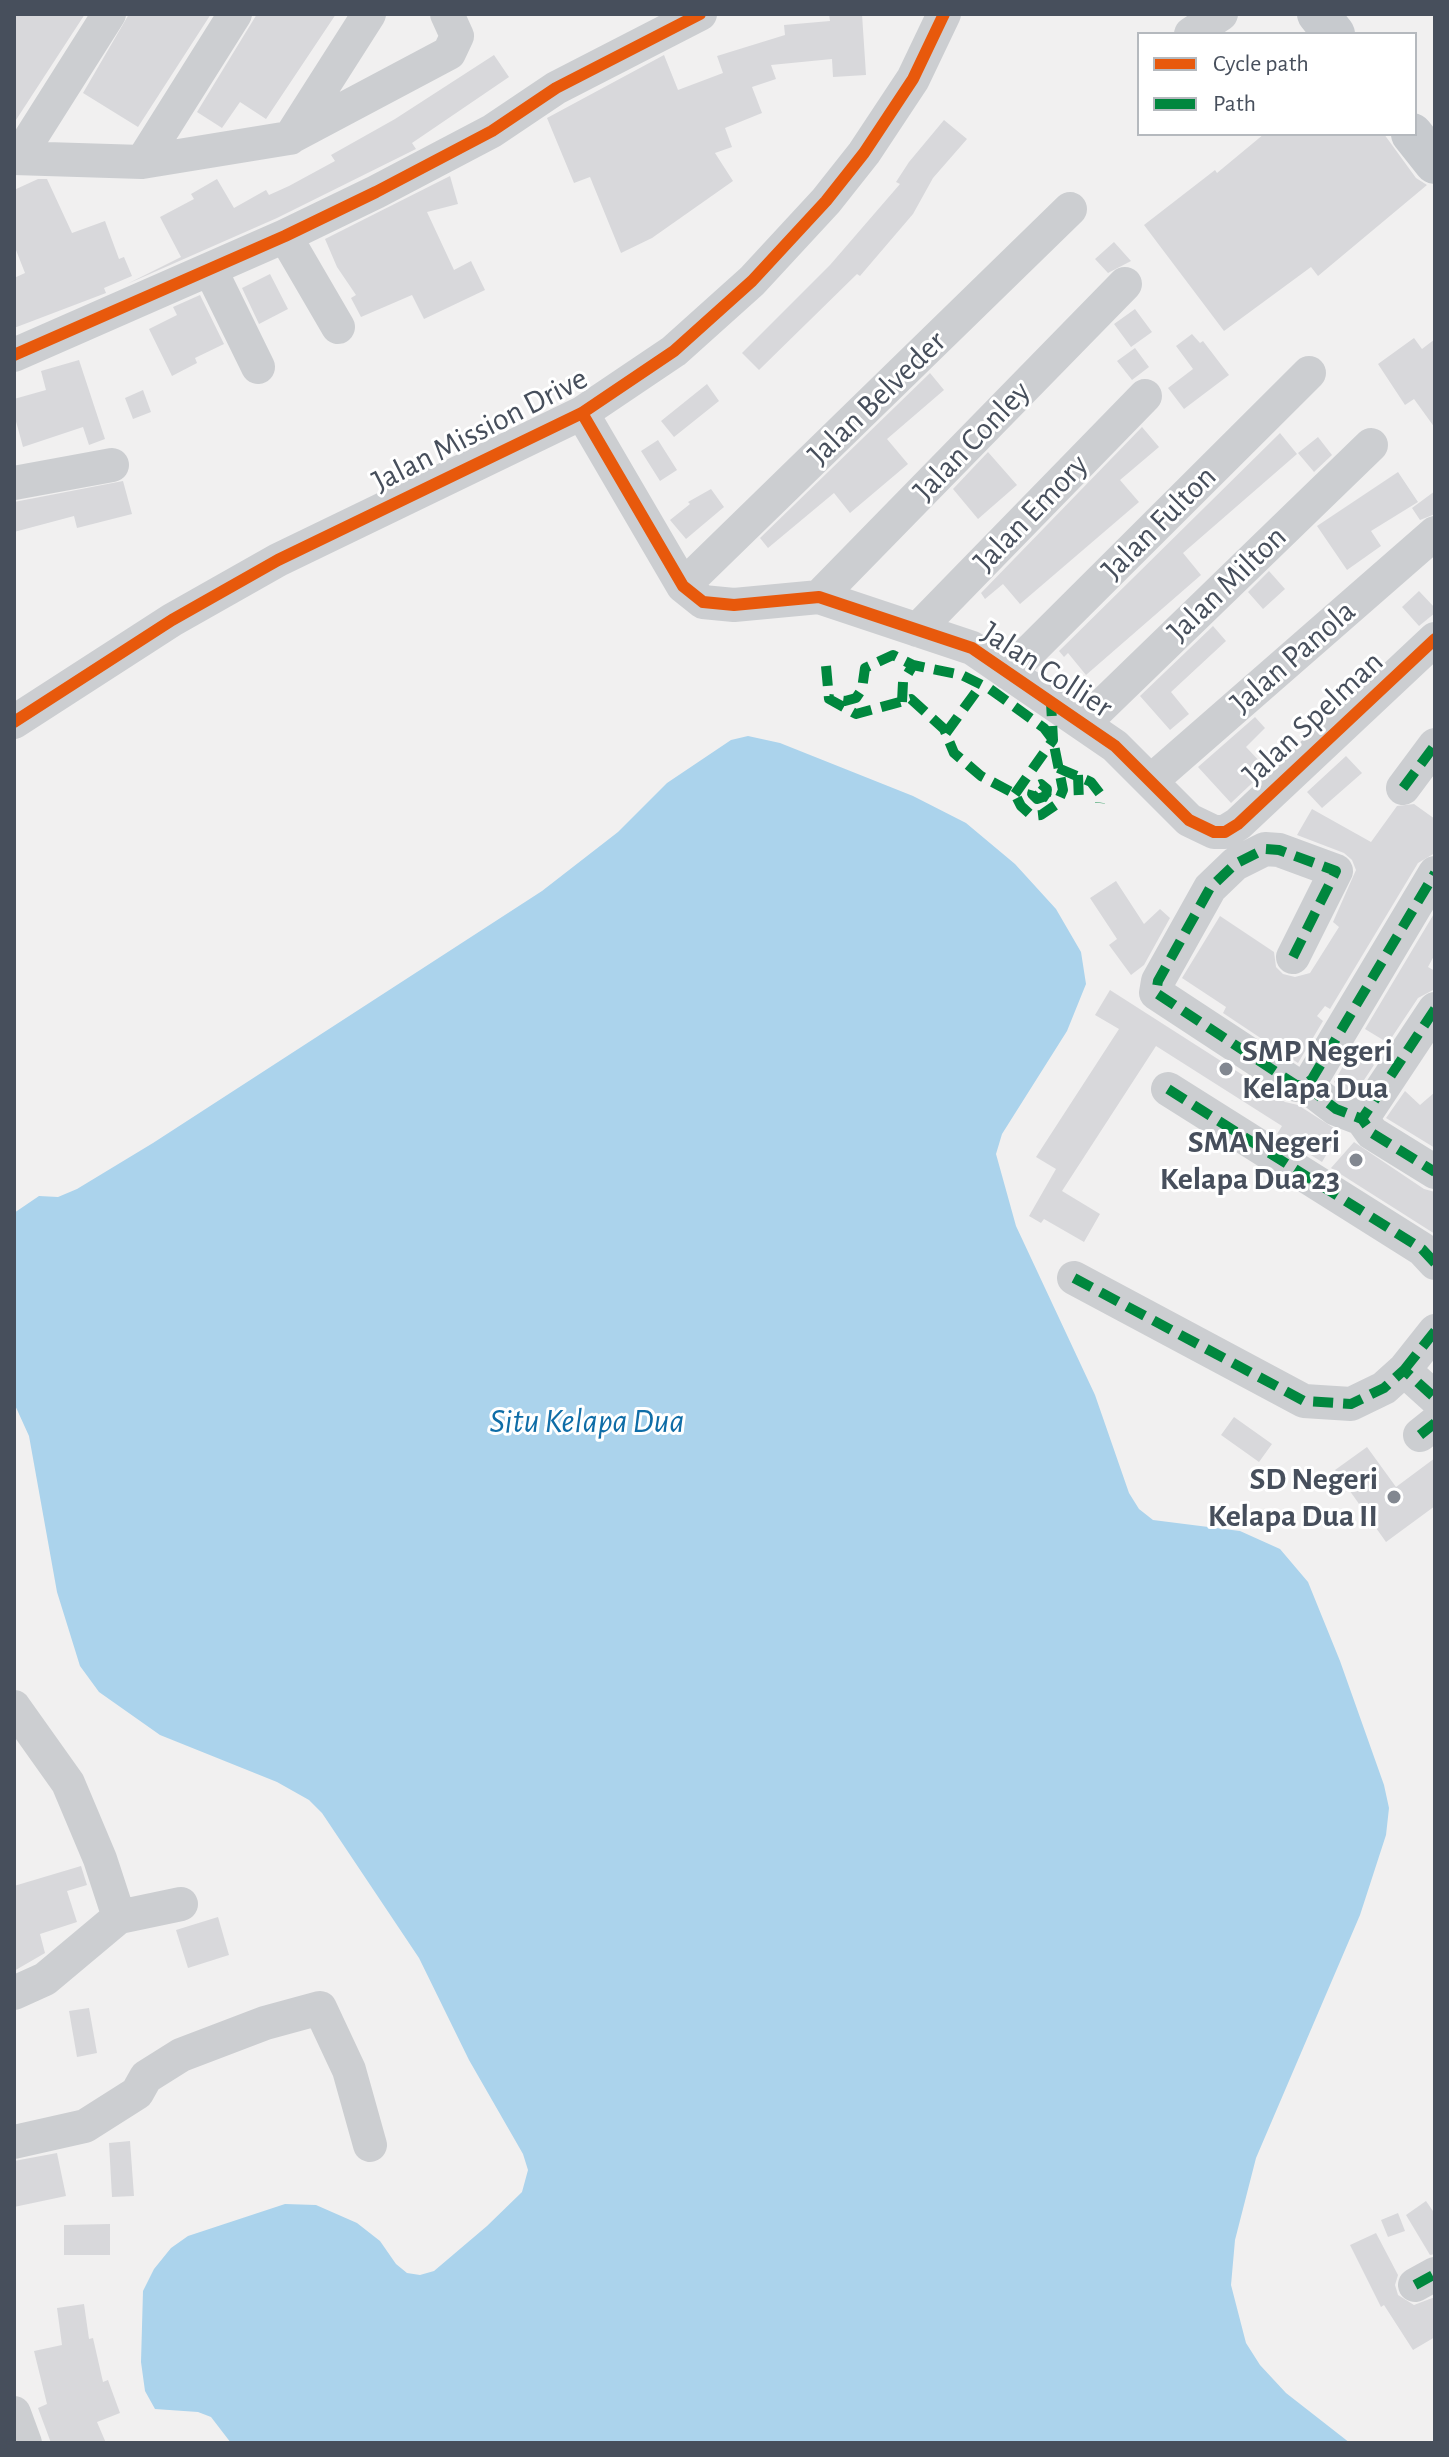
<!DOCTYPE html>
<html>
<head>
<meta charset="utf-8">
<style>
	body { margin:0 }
	#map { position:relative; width:1449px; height:2457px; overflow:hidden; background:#f1f0f0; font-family:"Alegreya Sans",sans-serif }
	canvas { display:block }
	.frame { position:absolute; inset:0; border:16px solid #474f5c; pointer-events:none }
	.legend { position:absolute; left:1137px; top:32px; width:280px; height:104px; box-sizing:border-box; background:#fff; border:2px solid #b5b9be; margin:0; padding:10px 14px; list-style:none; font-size:24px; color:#474f5c }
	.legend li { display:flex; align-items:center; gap:16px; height:40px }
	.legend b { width:40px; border:2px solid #b5b9be }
</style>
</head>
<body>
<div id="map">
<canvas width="1449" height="2457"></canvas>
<div class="frame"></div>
<ul class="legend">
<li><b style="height:10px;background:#e8590c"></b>Cycle path</li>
<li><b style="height:10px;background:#00873e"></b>Path</li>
</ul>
</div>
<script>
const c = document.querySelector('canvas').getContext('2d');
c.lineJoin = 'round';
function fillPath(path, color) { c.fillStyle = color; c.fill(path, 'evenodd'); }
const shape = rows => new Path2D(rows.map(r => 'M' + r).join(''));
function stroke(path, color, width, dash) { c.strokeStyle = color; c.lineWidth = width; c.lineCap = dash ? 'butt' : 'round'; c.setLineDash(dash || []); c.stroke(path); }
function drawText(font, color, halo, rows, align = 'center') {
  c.font = font + ' "Alegreya Sans",sans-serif'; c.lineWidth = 6; c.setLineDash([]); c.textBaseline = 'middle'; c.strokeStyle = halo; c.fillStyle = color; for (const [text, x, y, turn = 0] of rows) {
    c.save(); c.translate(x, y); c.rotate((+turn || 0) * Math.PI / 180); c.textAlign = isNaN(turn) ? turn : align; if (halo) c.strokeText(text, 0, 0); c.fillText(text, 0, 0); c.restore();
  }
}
fillPath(shape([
	[748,736,780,743,913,796,966,823,1015,864,1056,909,1081,952,1086,984,1067,1031,1002,1134,996,1154,1016,1226,1095,1395,1129,1493,1139,1509,1153,1520,1240,1531,1280,1549,1308,1582,1340,1661,1384,1785,1389,1808,1386,1835,1360,1915,1256,2158,1235,2240,1231,2285,1246,2343,1260,2365,1286,2393,1350,2443,231,2443,211,2417,198,2412,155,2409,145,2391,141,2362,143,2291,154,2269,171,2248,188,2236,285,2204,316,2205,357,2223,380,2241,396,2264,407,2273,420,2275,434,2271,487,2226,522,2192,528,2170,523,2154,469,2060,419,1958,322,1813,309,1800,277,1782,160,1735,99,1692,80,1666,57,1592,29,1436,14,1403,14,1213,39,1196,58,1197,77,1189,153,1143,542,891,618,832,667,783,731,740]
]), '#abd3ec');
fillPath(shape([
	[14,14,85,14,14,123],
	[211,14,138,127,83,93,129,14],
	[257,14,336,14,266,119,240,102,222,128,197,112],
	[829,14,862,14,866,75,833,77,832,59,771,65,776,79,752,87,762,113,725,128,732,147,715,153,733,181,652,238,621,253,590,177,574,183,547,118,664,55,678,90,723,73,717,56,785,35,784,25,830,21],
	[494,55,509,77,412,143,416,149,277,218,127,284,181,257,160,217,194,199,191,194,217,179,234,208,266,190,269,195,289,186,335,161,331,155,395,119],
	[944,120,967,139,933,178,913,214,860,276,857,274,759,370,742,353,830,265,900,184,896,182,909,162],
	[1264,134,1384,134,1416,178,1427,185,1318,276,1311,267,1224,331,1144,225,1215,170,1217,173],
	[450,176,458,204,427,212,454,270,471,261,485,290,424,319,412,295,361,317,351,298,356,295,337,267,325,239],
	[38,179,47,179,72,233,105,221,119,259,124,257,132,276,104,288,106,293,14,328,14,278,25,273,14,245,14,190],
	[1114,242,1131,261,1108,273,1095,259],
	[270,274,288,309,259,324,242,288],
	[200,295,224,344,195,358,197,363,172,376,149,329,177,315,173,307],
	[1135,309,1152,332,1131,347,1114,324],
	[1192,334,1200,343,1203,341,1229,375,1184,409,1168,388,1193,369,1176,346],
	[1414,338,1422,349,1435,339,1435,428,1414,399,1405,405,1378,364],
	[1135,348,1149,367,1132,380,1117,361],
	[79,360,105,439,89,445,83,427,23,447,14,414,14,399,46,390,41,371],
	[930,373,944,390,887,439,908,464,850,513,834,493,768,548,760,538],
	[707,384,719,401,674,437,661,421],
	[143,390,151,412,133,419,125,398],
	[1142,427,1159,447,1120,480,1139,502,1020,604,1003,584,985,599,981,593],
	[1280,433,1297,454,1183,553,1201,575,1086,675,1068,653,1064,657,1059,651],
	[1318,437,1332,455,1314,472,1298,453],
	[658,440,677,470,660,481,641,451],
	[988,452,1017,485,978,519,953,489],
	[1398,472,1418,502,1371,531,1381,546,1347,570,1317,526],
	[123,481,132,514,77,528,74,516,14,532,14,502],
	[711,489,724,507,686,539,670,520,690,504,688,502],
	[1435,491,1435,514,1420,520,1412,508],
	[1269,571,1285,589,1263,609,1248,592],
	[1419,591,1435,608,1435,613,1419,626,1402,607],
	[1213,626,1226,641,1171,692,1189,714,1170,730,1140,696],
	[1255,717,1265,728,1246,747,1267,769,1231,803,1198,767],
	[1346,756,1362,773,1322,808,1307,792],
	[1414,804,1435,819,1435,853,1418,863,1330,1009,1325,1006,1317,1016,1323,1021,1298,1063,1223,1013,1226,1007,1182,978,1220,916,1274,952,1276,967,1283,974,1295,977,1310,973,1339,927,1333,922,1356,870,1352,860,1344,853,1297,835,1312,809,1371,842,1397,806],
	[1116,881,1144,924,1160,909,1170,918,1144,965,1131,975,1109,945,1117,939,1090,898],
	[1435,912,1435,954,1428,967,1435,971,1435,989,1418,998,1388,1043,1365,1029],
	[1110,990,1285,1102,1298,1105,1340,1132,1322,1162,1277,1134,1282,1126,1156,1046,1062,1191,1100,1214,1084,1242,1044,1219,1041,1223,1029,1216,1056,1169,1036,1157,1119,1029,1095,1015],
	[1354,1047,1374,1065,1354,1095,1334,1082],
	[1405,1091,1420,1105,1435,1092,1435,1148,1386,1118],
	[1354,1142,1424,1189,1435,1192,1435,1234,1331,1168],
	[1234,1417,1272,1444,1259,1462,1221,1435],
	[1367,1447,1396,1487,1435,1458,1435,1506,1386,1542,1335,1470],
	[81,1866,87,1885,67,1891,77,1922,40,1934,45,1953,14,1971,14,1886],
	[218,1917,229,1955,188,1968,176,1930],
	[89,2008,97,2053,77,2057,69,2011],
	[130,2141,134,2196,112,2197,109,2143],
	[57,2153,66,2196,14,2207,14,2161],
	[1426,2201,1435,2214,1435,2254,1430,2255,1406,2215],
	[1398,2213,1405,2231,1388,2237,1381,2220],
	[110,2224,110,2255,64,2255,64,2225],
	[1376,2233,1398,2275,1395,2285,1398,2295,1414,2305,1435,2297,1435,2337,1413,2350,1384,2305,1381,2307,1350,2245],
	[84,2304,89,2339,93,2338,103,2382,108,2380,120,2413,97,2422,106,2443,51,2443,38,2408,47,2404,34,2351,62,2345,57,2308]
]), '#d8d8db');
stroke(shape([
	[1191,34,1221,14],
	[290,138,369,14],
	[14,158,142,162,289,138,449,53,457,36,447,14],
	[18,158,109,14],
	[142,162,235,14],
	[285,236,338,327],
	[210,269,258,367],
	[14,355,285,236,376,192,492,131,556,88,700,14],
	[582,413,683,586,703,602,734,605,819,597,972,648,1115,746,1189,820,1214,832,1225,832,1238,824,1435,639],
	[14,483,112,465],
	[683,586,1070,209],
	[819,597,1125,284],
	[917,630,1145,396],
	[1008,673,1309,373],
	[14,722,172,620,278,560,582,413,674,351,752,281,826,201,864,153,913,79,944,14],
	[1083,724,1371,445],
	[1151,781,1435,533],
	[1403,788,1435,745],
	[1293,957,1336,871,1279,850,1265,849,1235,864,1210,888,1158,981,1156,993,1296,1085,1305,1085,1312,1079,1435,873],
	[1435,1009,1362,1119,1372,1133,1435,1172],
	[1305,1085,1336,1109,1362,1119],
	[1168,1089,1422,1249,1435,1263],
	[1074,1278,1304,1401,1351,1404,1384,1388,1404,1370,1435,1398],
	[1404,1370,1435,1331],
	[1420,1435,1435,1423],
	[14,1707,68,1783,100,1859,119,1917],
	[14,1993,45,1979,119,1917,181,1904],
	[14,2142,85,2126,137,2093,146,2077,181,2055,265,2023,320,2008,349,2070,370,2145],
	[1415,2285,1435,2274],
	[14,2413,25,2443]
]), '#ccced1', 34);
stroke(shape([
	[1318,14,1334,34],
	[1412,134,1435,163]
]), '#c7cace', 42);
stroke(shape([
	[826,666,829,699,856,714,911,699,944,729,954,753,981,776,1015,794,1021,806,1032,816,1041,815,1057,804,1063,790,1053,740,1044,728,990,689,962,675,913,665,893,655,865,668,862,689,856,698,845,701,829,699],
	[902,702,903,682,913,665],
	[946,733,981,685],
	[1058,768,1091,782,1101,795,1100,803],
	[1078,775,1079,802],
	[1403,788,1435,745],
	[1015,794,1053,740,1051,702],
	[1046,796,1037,799,1032,794,1034,787,1041,784,1047,789,1046,796,1057,804],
	[1293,957,1336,871,1279,850,1265,849,1235,864,1210,888,1158,981,1156,993,1296,1085,1305,1085,1312,1079,1435,873],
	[1435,1009,1362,1119,1372,1133,1435,1172],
	[1305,1085,1336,1109,1362,1119],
	[1168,1089,1422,1249,1435,1263],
	[1074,1278,1304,1401,1351,1404,1384,1388,1404,1370,1435,1398],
	[1404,1370,1435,1331],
	[1420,1435,1435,1423],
	[1415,2285,1435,2274]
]), '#00873e', 10, [20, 10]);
stroke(shape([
	[14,355,285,236,376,192,492,131,556,88,700,14],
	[582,413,683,586,703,602,734,605,819,597,972,648,1115,746,1189,820,1214,832,1225,832,1238,824,1435,639],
	[14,722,172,620,278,560,582,413,674,351,752,281,826,201,864,153,913,79,944,14]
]), '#e8590c', 12);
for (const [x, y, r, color] of [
	[1226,1069,8,"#828790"],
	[1356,1160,8,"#828790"],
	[1394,1497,8,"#828790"]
]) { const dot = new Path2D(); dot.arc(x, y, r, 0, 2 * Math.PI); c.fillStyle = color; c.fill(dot); stroke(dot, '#fff', 3); }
drawText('32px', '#474f5c', '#fff', [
	["Jalan Belveder",877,398,-44],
	["Jalan Mission Drive",480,430,-27],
	["Jalan Conley",972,441,-46],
	["Jalan Emory",1031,513,-46],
	["Jalan Fulton",1159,523,-45],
	["Jalan Milton",1227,584,-44],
	["Jalan Panola",1293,657,-41],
	["Jalan Collier",1047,670,33],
	["Jalan Spelman",1313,718,-43]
]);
drawText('bold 32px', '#474f5c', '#fff', [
	["SMP Negeri",1242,1051,"left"],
	["Kelapa Dua",1242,1088,"left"],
	["SMA Negeri",1340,1142],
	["Kelapa Dua 23",1340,1179],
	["SD Negeri",1378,1479],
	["Kelapa Dua II",1378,1516]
], 'right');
drawText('italic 34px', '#0f6da7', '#fff', [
	["Situ Kelapa Dua",587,1422]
]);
</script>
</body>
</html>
